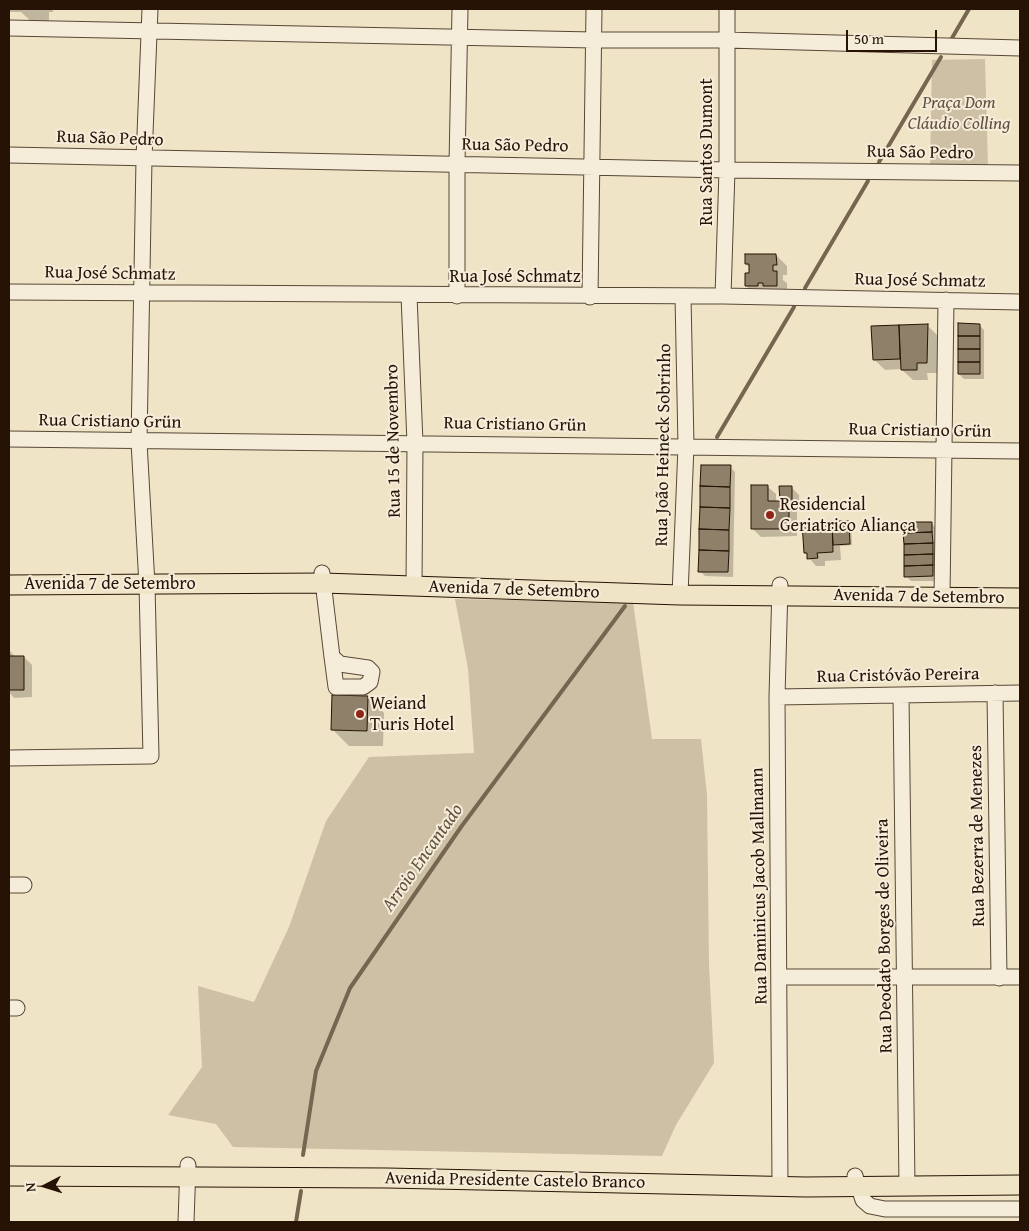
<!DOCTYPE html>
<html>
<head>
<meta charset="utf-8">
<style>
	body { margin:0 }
	#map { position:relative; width:1029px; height:1231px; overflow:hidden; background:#f0e4c6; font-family:"Gentium Book Plus",serif }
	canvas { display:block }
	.frame { position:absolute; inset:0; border:10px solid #261305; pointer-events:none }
	.north { position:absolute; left:20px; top:1161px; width:50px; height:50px; -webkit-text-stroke:4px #f5edda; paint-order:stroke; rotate:265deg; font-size:14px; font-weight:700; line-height:20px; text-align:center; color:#261305 }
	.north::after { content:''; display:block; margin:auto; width:18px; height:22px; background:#261305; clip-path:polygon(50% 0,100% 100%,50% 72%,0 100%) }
	.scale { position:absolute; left:846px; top:30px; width:91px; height:22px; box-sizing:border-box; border:2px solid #261305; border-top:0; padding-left:6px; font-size:15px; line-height:18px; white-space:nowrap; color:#261305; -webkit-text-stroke:4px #f5edda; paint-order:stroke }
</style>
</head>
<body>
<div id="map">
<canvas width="1029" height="1231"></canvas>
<div class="frame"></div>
<div class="north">N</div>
<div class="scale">50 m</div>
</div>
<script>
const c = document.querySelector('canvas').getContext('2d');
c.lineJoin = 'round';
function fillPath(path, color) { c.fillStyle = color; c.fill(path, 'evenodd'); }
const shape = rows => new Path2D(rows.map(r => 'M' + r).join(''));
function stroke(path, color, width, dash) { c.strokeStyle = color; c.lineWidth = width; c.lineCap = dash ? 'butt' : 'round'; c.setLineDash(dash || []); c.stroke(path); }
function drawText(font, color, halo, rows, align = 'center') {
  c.font = font + ' "Gentium Book Plus",serif'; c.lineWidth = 4; c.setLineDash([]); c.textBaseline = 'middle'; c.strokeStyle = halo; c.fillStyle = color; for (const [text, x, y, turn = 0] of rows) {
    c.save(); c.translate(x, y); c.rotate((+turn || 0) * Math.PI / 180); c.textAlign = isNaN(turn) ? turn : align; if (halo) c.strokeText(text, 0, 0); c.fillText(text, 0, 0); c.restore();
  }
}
fillPath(shape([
	[985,59,988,167,930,167,932,60],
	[455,599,633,602,652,739,701,739,707,795,709,964,714,1063,676,1125,662,1156,233,1147,216,1124,168,1115,202,1067,198,986,254,1002,289,927,326,821,369,757,474,753,468,669]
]), '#cec0a5');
fillPath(shape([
	[9,9,53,9,53,12,49,12,49,23,33,23,21,12,9,12],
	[776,255,787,266,787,275,783,275,783,280,787,283,787,296,757,296,746,286,750,274,750,268,746,264],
	[927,325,938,336,938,373,927,373,928,380,913,380,901,369,885,370,874,359,873,327],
	[979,325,984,330,984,379,964,379,959,374],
	[730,467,735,472,733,577,705,576,700,571],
	[768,487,776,494,776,502,781,502,791,487,799,495,799,509,797,509,797,536,761,537,753,529],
	[848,522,851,524,852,545,840,546,841,560,825,561,825,566,816,566,805,553,804,524],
	[931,523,936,528,938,581,911,581,906,576],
	[9,650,16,658,24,657,32,665,32,697,14,698,9,692],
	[368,697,384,713,383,746,349,746,333,730]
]), '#0003');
stroke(shape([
	[952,38,969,9],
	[879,162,941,57],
	[805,288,868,181],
	[717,437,794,307],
	[303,1155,316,1071,350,988,461,827,625,606],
	[296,1222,301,1191]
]), '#766651', 4);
const building = shape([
	[745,254,776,254,777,265,773,265,773,271,777,271,777,286,763,286,763,283,758,283,758,286,745,286,745,273,749,273,749,264,745,264,745,254],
	[958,323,980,324,980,336,958,336,958,323],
	[928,324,927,363,917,363,917,370,901,370,899,325,928,324],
	[899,325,900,359,873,360,871,326,899,325],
	[958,336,980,336,980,349,958,349,958,336],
	[958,349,980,349,980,362,958,362,958,349],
	[958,362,980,362,980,374,958,374,958,362],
	[701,465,731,465,730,487,700,486,701,465],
	[751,485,768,485,768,501,780,501,779,486,792,486,792,502,789,502,789,529,751,529,751,485],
	[700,486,730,487,730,508,700,507,700,486],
	[700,507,730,508,729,530,699,529,700,507],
	[832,521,849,521,850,544,833,545,832,521],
	[832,521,833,552,817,553,818,558,807,559,807,553,804,553,802,523,832,521],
	[903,522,932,522,932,532,903,533,903,522],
	[699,529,729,530,729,551,699,550,699,529],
	[932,532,933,543,904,544,903,533,932,532],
	[933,543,933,554,904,555,904,544,933,543],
	[699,550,729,551,728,572,698,572,699,550],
	[933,554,933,565,904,566,904,555,933,554],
	[933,565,933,576,904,577,904,566,933,565],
	[9,649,9,656,24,656,24,690,9,690,9,649],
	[332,695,368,696,367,731,331,730,332,695]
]);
fillPath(building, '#8f8069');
stroke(building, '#261305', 1);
const minor = shape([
	[9,28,593,40,726,40,1020,48],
	[9,155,727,170,1020,173],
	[9,292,723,296,1020,302],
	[409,295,415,443,414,587],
	[457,296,457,164,460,9],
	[723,296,727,170,727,9],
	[590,297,594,9],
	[9,439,1020,451],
	[322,573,332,657,340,664,368,668,372,672,370,682,363,687,336,687,332,657],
	[780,585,777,697,780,1186],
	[680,595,686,446,683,296],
	[942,596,946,300],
	[995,693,999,978],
	[901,695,907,1187],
	[777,697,1020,693],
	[9,758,151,756,147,585,139,442,144,159,150,9],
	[9,885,24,885],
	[781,977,1020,977],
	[9,1008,17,1008],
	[855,1176,863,1200,870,1206,885,1209,1020,1209],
	[186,1222,188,1165]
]);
const major = shape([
	[9,585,323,583,680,595,1020,598],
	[9,1176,387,1178,806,1187,1020,1185]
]);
stroke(minor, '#584735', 17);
stroke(major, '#261305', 21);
stroke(minor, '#f5edda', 15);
stroke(major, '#f0e4c6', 19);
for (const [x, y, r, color] of [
	[770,515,5,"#8f2418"],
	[360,714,5,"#8f2418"]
]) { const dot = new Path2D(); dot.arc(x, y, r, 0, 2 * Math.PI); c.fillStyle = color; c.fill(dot); stroke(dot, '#f5edda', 2); }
drawText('italic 18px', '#61503d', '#f5edda', [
	["Praça Dom",959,103],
	["Cláudio Colling",959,124]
]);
drawText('18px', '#261305', '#f5edda', [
	["Rua São Pedro",110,139,2],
	["Rua São Pedro",515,146,1],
	["Rua Santos Dumont",707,152,-90],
	["Rua São Pedro",920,153,1],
	["Rua José Schmatz",110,274,1],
	["Rua José Schmatz",515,277],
	["Rua José Schmatz",920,281,1],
	["Rua Cristiano Grün",110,422,1],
	["Rua Cristiano Grün",515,425,1],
	["Rua Cristiano Grün",920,431,1],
	["Rua 15 de Novembro",394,441,-91],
	["Rua João Heineck Sobrinho",664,445,-89],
	["Avenida 7 de Setembro",110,584],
	["Avenida 7 de Setembro",514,590,2],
	["Avenida 7 de Setembro",919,597,1],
	["Rua Cristóvão Pereira",898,676,-1],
	["Rua Bezerra de Menezes",978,836,-91],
	["Rua Daminicus Jacob Mallmann",760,886,-91],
	["Rua Deodato Borges de Oliveira",885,936,-91],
	["Avenida Presidente Castelo Branco",515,1181,1]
]);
drawText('18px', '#261305', '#f5edda', [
	["Residencial",780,505],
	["Geriatrico Aliança",780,526],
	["Weiand",370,704],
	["Turis Hotel",370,725]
], 'left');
drawText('italic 19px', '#62513e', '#f5edda', [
	["Arroio Encantado",423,858,-55]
]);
</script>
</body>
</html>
